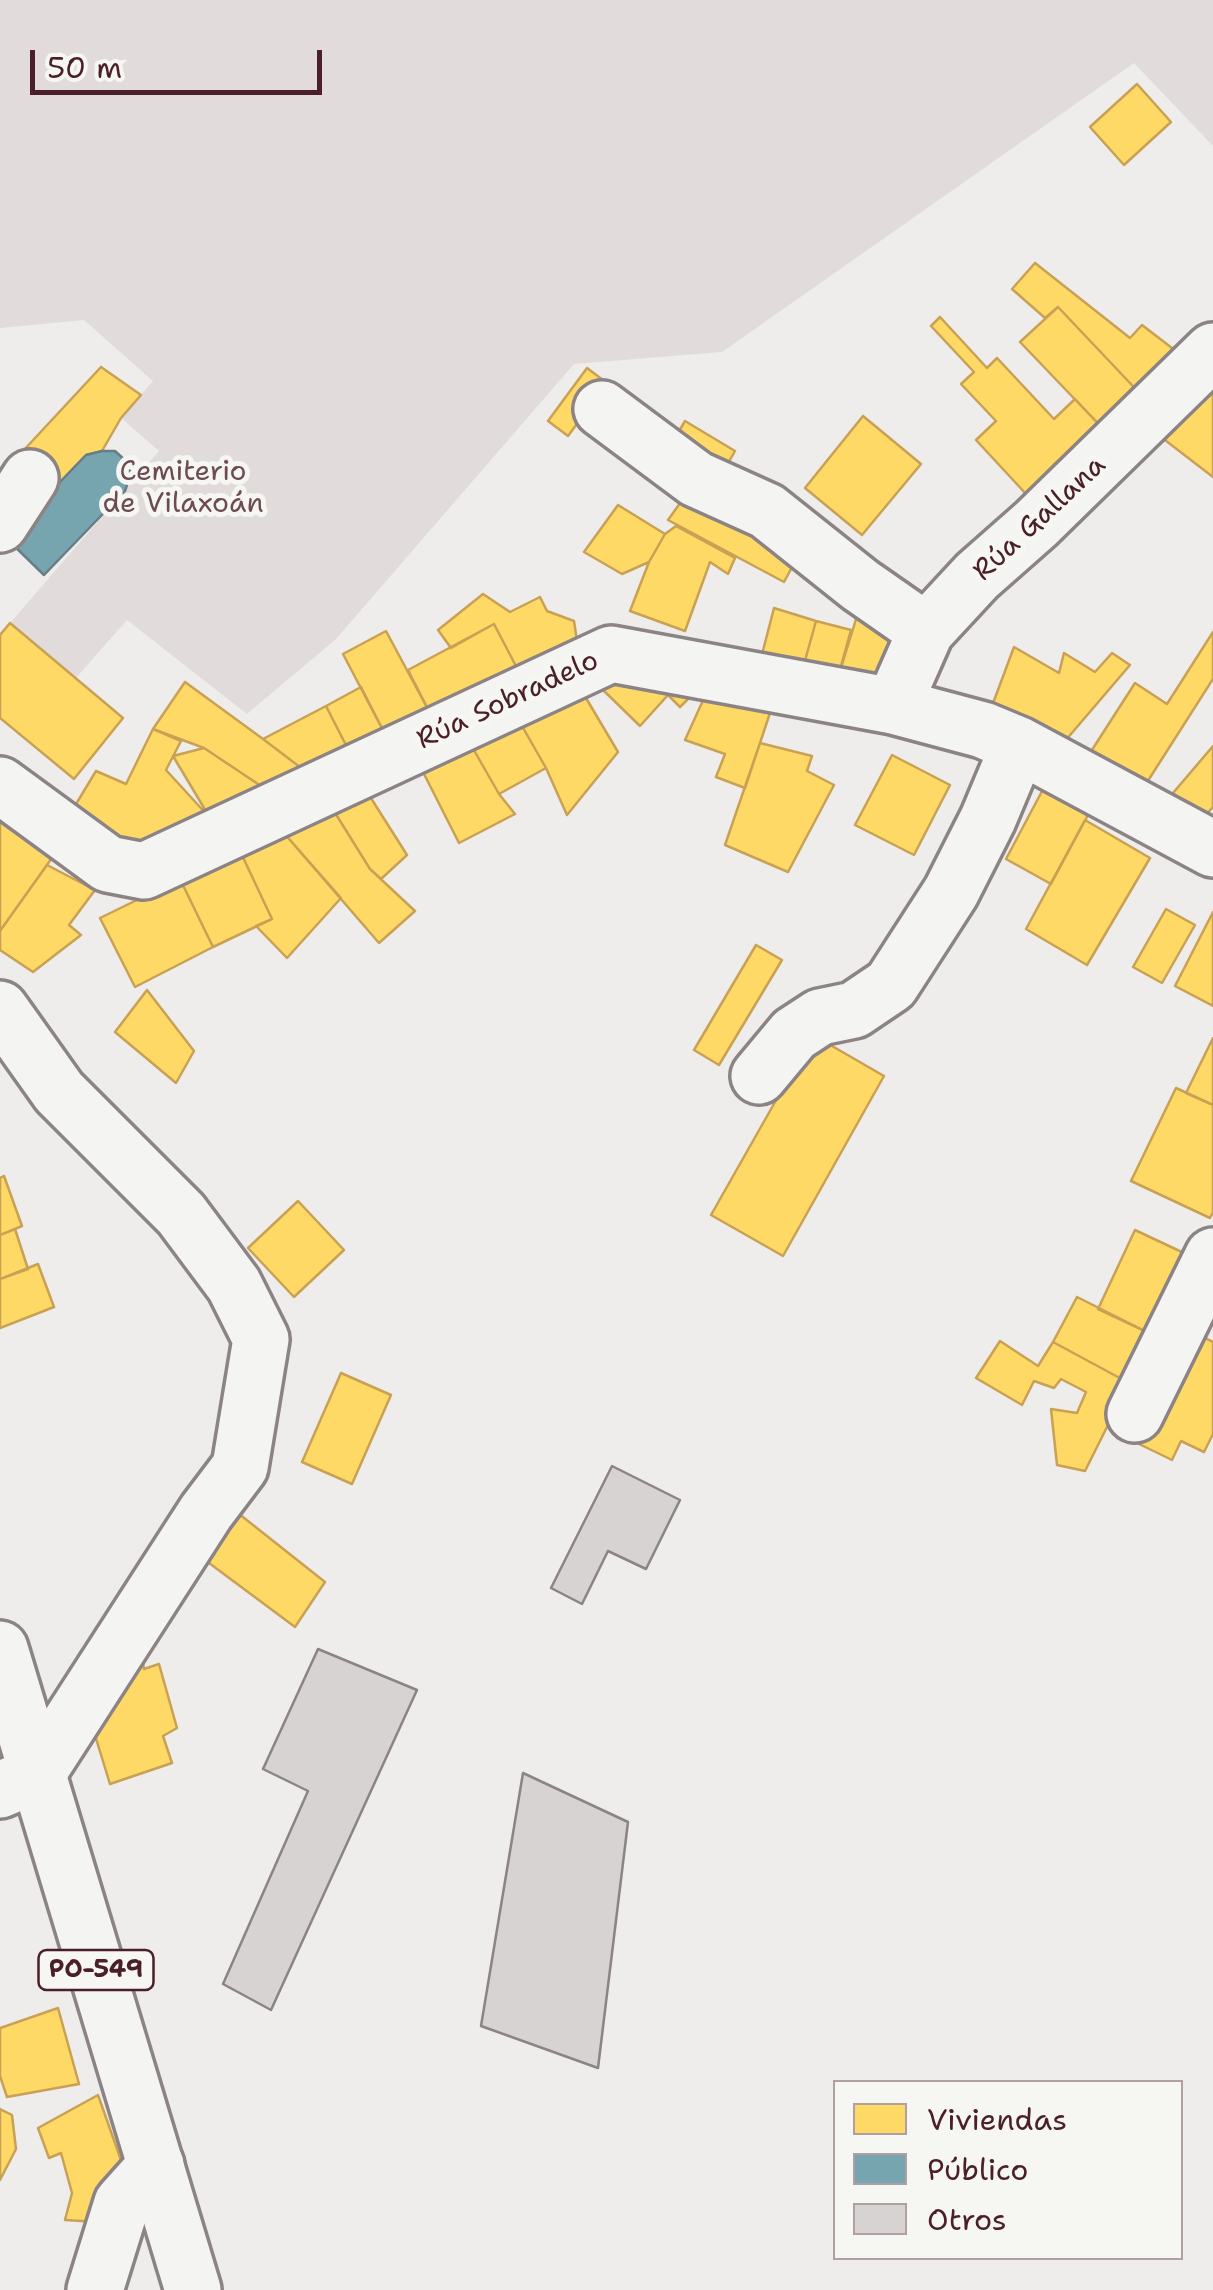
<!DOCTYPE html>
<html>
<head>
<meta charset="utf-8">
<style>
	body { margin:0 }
	#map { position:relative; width:1213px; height:2290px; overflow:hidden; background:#eeedeb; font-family:"Shantell Sans",sans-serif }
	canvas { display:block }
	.legend { position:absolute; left:833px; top:2080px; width:350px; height:180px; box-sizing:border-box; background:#f6f6f2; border:2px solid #b1a0a2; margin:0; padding:12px 18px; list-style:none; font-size:30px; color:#4a1f2b }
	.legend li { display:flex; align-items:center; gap:20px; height:50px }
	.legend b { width:50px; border:2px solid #b1a0a2 }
	.scale { position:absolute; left:30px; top:50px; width:292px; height:45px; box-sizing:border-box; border:5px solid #4a1f2b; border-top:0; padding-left:12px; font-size:30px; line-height:35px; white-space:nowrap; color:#4a1f2b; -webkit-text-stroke:8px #f6f6f2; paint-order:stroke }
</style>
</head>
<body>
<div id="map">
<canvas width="1213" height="2290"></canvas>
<ul class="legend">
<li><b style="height:28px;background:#ffd966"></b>Viviendas</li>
<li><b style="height:28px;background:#76a5af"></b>Público</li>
<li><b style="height:28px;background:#d6d3d2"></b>Otros</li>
</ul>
<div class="scale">50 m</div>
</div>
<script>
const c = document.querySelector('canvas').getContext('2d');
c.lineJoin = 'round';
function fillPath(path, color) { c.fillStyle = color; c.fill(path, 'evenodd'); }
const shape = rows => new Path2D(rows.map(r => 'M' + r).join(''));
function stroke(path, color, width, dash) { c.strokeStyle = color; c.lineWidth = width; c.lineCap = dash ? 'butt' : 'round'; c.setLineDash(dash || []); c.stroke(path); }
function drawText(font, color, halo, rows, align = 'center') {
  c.font = font + ' "Shantell Sans",sans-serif'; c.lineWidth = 10; c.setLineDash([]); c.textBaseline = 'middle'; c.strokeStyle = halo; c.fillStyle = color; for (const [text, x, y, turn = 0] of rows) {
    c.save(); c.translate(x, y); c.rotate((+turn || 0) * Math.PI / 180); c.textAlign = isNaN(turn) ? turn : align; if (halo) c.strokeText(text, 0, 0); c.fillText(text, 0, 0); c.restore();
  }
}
fillPath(shape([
	[0,0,1213,0,1213,146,1134,63,722,352,574,364,336,639,247,714,127,620,75,679,10,623,159,451,121,418,153,381,84,320,0,328]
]), '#e1dcdb');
const homes = shape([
	[1137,84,1171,122,1124,165,1090,127,1137,84],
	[1035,263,1130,338,1142,325,1185,358,1147,401,1058,307,1045,318,1012,289,1035,263],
	[1058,307,1147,401,1110,436,1020,342,1058,307],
	[940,317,987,368,997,358,1054,419,1075,399,1110,436,1039,508,976,440,996,421,961,384,974,372,931,326,940,317],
	[101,367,141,395,121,418,102,451,86,455,55,488,23,451,101,367],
	[587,368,607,383,568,436,548,421,587,368],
	[1213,377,1213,477,1161,437,1213,377],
	[863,416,921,464,862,535,805,488,863,416],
	[685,421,735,451,723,472,672,443,685,421],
	[683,499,721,521,730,508,803,547,784,582,668,520,683,499],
	[618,505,665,534,649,562,622,574,584,552,618,505],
	[676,526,735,558,728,574,710,562,685,631,630,611,649,562,665,534,676,526],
	[483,594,510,612,540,597,547,611,574,621,577,641,518,670,494,624,451,648,438,630,483,594],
	[774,608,816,621,801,675,759,666,774,608],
	[857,616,904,640,885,692,836,684,857,616],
	[816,621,851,630,836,684,801,675,816,621],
	[10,623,123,718,74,779,0,718,0,635,10,623],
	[494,624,518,670,431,715,408,670,494,624],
	[386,631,431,715,388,740,343,654,386,631],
	[1213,632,1213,679,1144,787,1090,753,1135,683,1167,704,1213,632],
	[1014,647,1059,673,1064,653,1095,672,1112,653,1130,665,1065,741,989,714,1014,647],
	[622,674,700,687,680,707,668,695,640,726,602,689,622,674],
	[185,682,263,739,309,774,273,794,204,748,153,729,185,682],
	[361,687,388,740,352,757,326,706,361,687],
	[583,693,618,752,567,815,546,768,518,719,583,693],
	[705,696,773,704,745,788,716,777,725,754,685,740,705,696],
	[326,706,352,757,309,774,263,739,326,706],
	[518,719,546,768,499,794,471,745,518,719],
	[153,729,181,741,166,770,210,818,147,846,122,843,70,814,96,771,126,784,153,729],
	[760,743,812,756,807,771,834,785,788,872,725,845,760,743],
	[471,745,499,794,515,814,459,843,423,772,471,745],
	[1213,746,1213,807,1203,818,1173,793,1213,746],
	[204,748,273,794,210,818,173,756,204,748],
	[892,755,950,785,914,855,855,825,892,755],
	[1049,778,1095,802,1051,884,1006,859,1049,778],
	[369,795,407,855,381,879,370,869,332,808,369,795],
	[332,808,370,869,415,911,379,943,283,832,332,808],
	[1085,820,1150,858,1087,965,1026,929,1085,820],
	[0,821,54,855,0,931,0,821],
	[283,832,341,898,287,958,256,926,272,919,240,851,283,832],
	[240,851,272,919,213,947,180,879,240,851],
	[47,865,95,890,69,925,81,935,33,972,0,950,0,931,47,865],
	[180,879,213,947,135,987,100,918,180,879],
	[1166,909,1195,925,1162,983,1133,967,1166,909],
	[1213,912,1213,1006,1175,986,1213,912],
	[756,945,782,960,719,1065,694,1050,756,945],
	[147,990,194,1051,176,1083,115,1032,147,990],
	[813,1035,884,1076,783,1256,711,1215,813,1035],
	[1213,1038,1213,1105,1186,1093,1213,1038],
	[1176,1088,1213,1105,1213,1212,1210,1218,1131,1181,1176,1088],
	[4,1176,22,1226,0,1235,0,1178,4,1176],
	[298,1201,344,1250,294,1297,248,1248,298,1201],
	[15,1229,28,1269,0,1279,0,1235,15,1229],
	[1135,1230,1186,1254,1149,1333,1098,1309,1135,1230],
	[38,1264,54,1307,0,1328,0,1279,38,1264],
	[1077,1297,1149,1333,1129,1383,1053,1342,1077,1297],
	[1191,1331,1213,1342,1213,1434,1204,1452,1181,1441,1172,1460,1135,1442,1191,1331],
	[1000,1341,1038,1366,1053,1342,1129,1383,1085,1471,1057,1465,1051,1409,1077,1413,1086,1392,1061,1379,1054,1388,1034,1381,1022,1405,976,1378,1000,1341],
	[341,1373,391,1395,352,1484,302,1462,341,1373],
	[224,1502,325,1582,295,1627,205,1560,224,1502],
	[139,1639,144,1669,159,1664,177,1728,163,1736,172,1763,110,1784,90,1719,139,1639],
	[58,2008,79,2084,7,2097,0,2076,0,2028,58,2008],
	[98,2095,127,2177,98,2222,65,2220,72,2193,61,2153,49,2158,38,2128,98,2095],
	[0,2109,12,2115,16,2149,0,2180,0,2109]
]);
fillPath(homes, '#ffd966');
stroke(homes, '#c9a154', 2.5);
const public = shape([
	[102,451,115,451,127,462,131,473,125,491,44,575,6,538,86,455,102,451]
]);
fillPath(public, '#76a5af');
stroke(public, '#697d87', 2.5);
const building = shape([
	[612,1466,680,1500,646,1569,608,1551,582,1604,551,1588,612,1466],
	[318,1649,417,1690,271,2010,223,1984,308,1791,263,1769,318,1649],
	[523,1773,628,1822,598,2068,481,2026,523,1773]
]);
fillPath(building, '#d6d3d2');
stroke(building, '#8c8385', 2.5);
const minor = shape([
	[602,409,696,479,767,511,860,585,926,631],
	[0,524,30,478],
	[893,706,926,631,977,576,1036,524,1213,351],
	[0,785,108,864,144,871,611,654,893,706,983,730,1019,745,1213,849],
	[0,1009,59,1092,181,1214,234,1285,261,1339,240,1467,206,1512,37,1774,0,1790],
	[759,1076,794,1034,820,1017,854,1010,891,985,951,892,988,819,1019,745],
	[1135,1414,1213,1256],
	[95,2290,122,2203,156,2165]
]);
const major = shape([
	[0,1649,193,2290]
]);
stroke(minor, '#8c8385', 62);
stroke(major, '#8c8385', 62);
stroke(minor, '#f4f4f2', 55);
stroke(major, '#f4f4f2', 55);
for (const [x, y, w] of [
	[96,1970,115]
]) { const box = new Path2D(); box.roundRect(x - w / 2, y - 20, w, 40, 8); c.fillStyle = '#f6f6f2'; c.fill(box); stroke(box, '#4a1f2b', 2.5); }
drawText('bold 25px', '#4a1f2b', null, [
	["PO-549",96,1970]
]);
drawText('28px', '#6d4b54', '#f6f6f2', [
	["Cemiterio",183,473],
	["de Vilaxoán",183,505]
]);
drawText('28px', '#4a1f2b', '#f6f6f2', [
	["Rúa Gallana",1040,519,-43],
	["Rúa Sobradelo",508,701,-25]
]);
</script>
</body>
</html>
